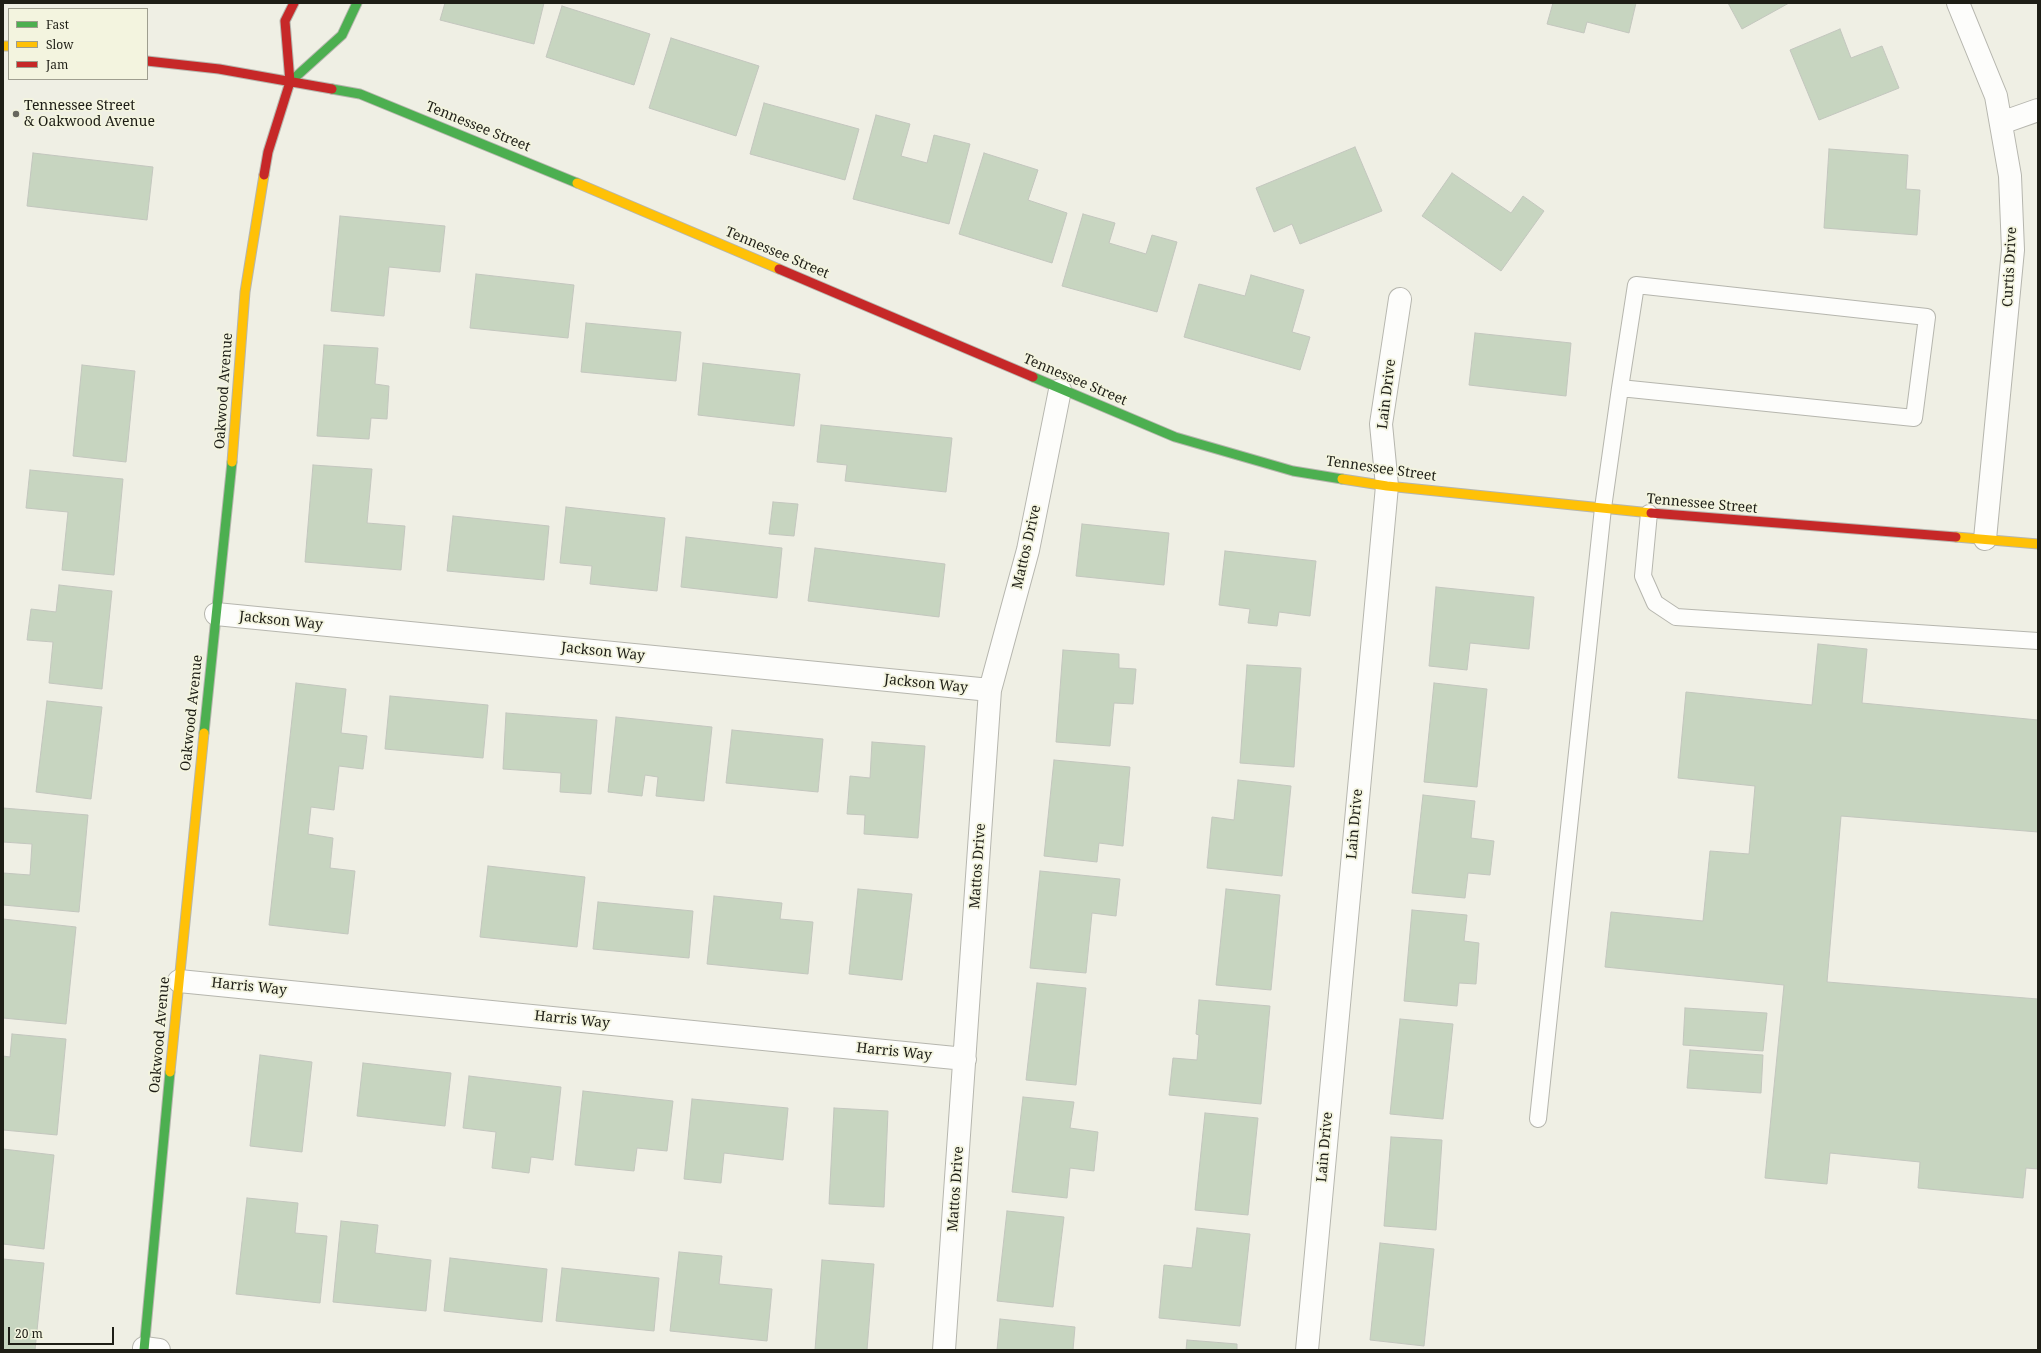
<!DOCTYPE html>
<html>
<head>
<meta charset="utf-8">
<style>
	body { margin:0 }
	#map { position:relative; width:2041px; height:1353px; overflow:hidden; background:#efefe4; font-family:"Noto Serif",serif }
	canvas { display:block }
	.frame { position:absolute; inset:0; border:4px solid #1e1e16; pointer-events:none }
	.legend { position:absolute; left:8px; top:8px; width:140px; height:72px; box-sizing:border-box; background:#f3f4df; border:1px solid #9e9e8f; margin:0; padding:5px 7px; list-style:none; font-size:12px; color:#1e1e16 }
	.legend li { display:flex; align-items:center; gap:8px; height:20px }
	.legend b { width:20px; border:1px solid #9e9e8f }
	.scale { position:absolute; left:8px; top:1327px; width:106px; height:18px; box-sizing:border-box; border:2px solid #1e1e16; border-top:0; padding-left:5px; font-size:12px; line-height:14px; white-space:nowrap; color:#1e1e16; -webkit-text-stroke:3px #f3f4df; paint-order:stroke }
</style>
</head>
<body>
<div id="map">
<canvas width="2041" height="1353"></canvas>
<div class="frame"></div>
<ul class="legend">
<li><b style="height:5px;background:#4caf50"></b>Fast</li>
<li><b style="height:5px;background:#ffc107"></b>Slow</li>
<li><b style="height:5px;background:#c62828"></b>Jam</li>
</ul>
<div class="scale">20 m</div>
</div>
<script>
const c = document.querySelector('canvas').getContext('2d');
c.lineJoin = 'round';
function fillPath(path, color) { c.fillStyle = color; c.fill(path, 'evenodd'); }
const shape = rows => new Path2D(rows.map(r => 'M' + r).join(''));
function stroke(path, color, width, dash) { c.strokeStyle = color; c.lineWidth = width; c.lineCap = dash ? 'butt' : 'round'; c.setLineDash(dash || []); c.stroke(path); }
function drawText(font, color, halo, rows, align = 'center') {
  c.font = font + ' "Noto Serif",serif'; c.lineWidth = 3.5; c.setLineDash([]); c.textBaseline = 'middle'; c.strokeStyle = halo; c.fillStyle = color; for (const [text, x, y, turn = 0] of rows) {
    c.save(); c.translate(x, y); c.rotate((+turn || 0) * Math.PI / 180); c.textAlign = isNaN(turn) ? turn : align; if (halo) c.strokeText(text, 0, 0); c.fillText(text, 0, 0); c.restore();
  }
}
const building = shape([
	[445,3,544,3,534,44,440,20,445,3],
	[1553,3,1636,3,1629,33,1587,22,1584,33,1547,24,1553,3],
	[1728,3,1789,3,1742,29,1728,3],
	[562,6,650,34,634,85,546,57,562,6],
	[1840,29,1851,58,1882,46,1899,88,1819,120,1790,50,1840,29],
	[671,38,759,66,736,136,649,108,671,38],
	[764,103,859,129,845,180,750,154,764,103],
	[876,115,910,124,901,156,927,163,934,135,970,144,949,224,853,199,876,115],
	[1355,147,1382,211,1300,244,1292,224,1274,232,1256,188,1355,147],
	[1829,149,1908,155,1906,189,1920,190,1917,235,1824,228,1829,149],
	[33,153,153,167,147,220,27,206,33,153],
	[984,153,1038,170,1028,200,1067,213,1052,263,959,234,984,153],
	[1452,173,1511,213,1523,196,1544,211,1501,271,1422,216,1452,173],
	[1083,214,1115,223,1109,243,1146,254,1152,235,1177,242,1157,312,1062,286,1083,214],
	[340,216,445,226,440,272,389,267,384,316,331,311,340,216],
	[476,274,574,285,568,338,470,328,476,274],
	[1251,275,1304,290,1292,332,1310,337,1300,370,1184,337,1199,284,1245,296,1251,275],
	[586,323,681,332,676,381,581,372,586,323],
	[1475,333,1571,343,1566,396,1469,385,1475,333],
	[324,345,378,348,375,384,389,386,387,419,371,418,369,439,317,436,324,345],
	[703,363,800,374,794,426,698,415,703,363],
	[82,365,135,371,126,462,73,456,82,365],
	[821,425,952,438,946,492,845,481,847,465,817,462,821,425],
	[313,465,372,469,367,523,405,526,401,570,305,562,313,465],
	[30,470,123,479,114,575,62,570,68,512,26,508,30,470],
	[773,502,798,504,794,536,769,534,773,502],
	[566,507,665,518,657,591,590,584,592,566,560,563,566,507],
	[453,516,549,526,544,580,447,571,453,516],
	[1082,524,1169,533,1164,585,1076,576,1082,524],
	[686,537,782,548,777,598,681,587,686,537],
	[815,548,945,564,939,617,808,601,815,548],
	[1225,551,1316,561,1310,616,1279,612,1277,626,1248,623,1250,609,1219,605,1225,551],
	[59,585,112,591,102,689,49,683,53,642,27,640,31,609,56,612,59,585],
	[1436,587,1534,597,1529,649,1470,643,1467,670,1429,666,1436,587],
	[1818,644,1867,649,1862,703,2038,720,2038,832,1841,816,1827,982,2038,999,2038,1169,2026,1168,2023,1198,1918,1188,1920,1162,1830,1153,1827,1184,1765,1178,1784,985,1605,967,1611,912,1703,921,1710,851,1749,854,1755,786,1678,778,1686,692,1812,705,1818,644],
	[1063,650,1119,654,1119,668,1136,669,1133,704,1114,703,1110,746,1056,742,1063,650],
	[1247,665,1301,668,1294,767,1240,763,1247,665],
	[296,683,346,689,341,733,367,736,363,769,339,766,334,810,311,807,308,834,333,838,330,868,355,871,348,934,269,925,296,683],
	[1434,683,1487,689,1477,787,1424,782,1434,683],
	[390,696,488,705,483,758,385,749,390,696],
	[47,701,102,707,91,799,36,792,47,701],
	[506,713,597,720,591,794,560,792,561,773,503,769,506,713],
	[616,717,712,727,704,801,656,796,658,777,645,775,642,796,608,792,616,717],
	[732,730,823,739,818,792,726,783,732,730],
	[872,742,925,746,918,838,864,834,865,815,847,814,850,776,870,778,872,742],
	[1054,760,1130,767,1123,846,1099,843,1097,862,1044,856,1054,760],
	[1238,780,1291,786,1282,876,1207,868,1212,817,1234,820,1238,780],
	[1423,795,1475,801,1471,838,1494,841,1490,875,1468,873,1465,898,1412,893,1423,795],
	[3,808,88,815,79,912,3,905,3,873,30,875,32,844,3,842,3,808],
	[488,866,585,877,577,947,480,937,488,866],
	[1040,871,1120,879,1116,916,1092,913,1086,973,1030,968,1040,871],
	[858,889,912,894,902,980,849,974,858,889],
	[1226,889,1280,895,1271,990,1216,985,1226,889],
	[714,896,782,903,780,919,813,922,808,974,707,964,714,896],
	[598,902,693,911,689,958,593,949,598,902],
	[1412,910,1467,915,1464,941,1479,943,1476,984,1459,983,1457,1006,1404,1001,1412,910],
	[3,919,76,927,66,1024,3,1018,3,919],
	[1037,983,1086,988,1076,1085,1026,1080,1037,983],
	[1199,1000,1270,1006,1261,1104,1169,1095,1173,1058,1197,1060,1199,1035,1196,1034,1199,1000],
	[1685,1008,1767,1013,1763,1051,1683,1045,1685,1008],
	[1400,1019,1453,1024,1443,1119,1390,1114,1400,1019],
	[12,1034,66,1039,57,1135,3,1130,3,1056,10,1057,12,1034],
	[1690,1050,1763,1055,1761,1093,1687,1088,1690,1050],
	[260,1055,312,1062,302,1152,250,1146,260,1055],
	[363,1063,451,1073,445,1126,357,1116,363,1063],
	[469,1076,561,1087,553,1160,531,1157,529,1173,492,1168,496,1132,463,1128,469,1076],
	[583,1091,673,1101,667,1151,637,1148,634,1171,575,1165,583,1091],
	[1023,1097,1074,1102,1070,1128,1098,1132,1094,1171,1070,1168,1067,1198,1012,1192,1023,1097],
	[692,1099,788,1108,783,1160,724,1153,721,1183,684,1179,692,1099],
	[834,1108,888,1111,884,1207,829,1204,834,1108],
	[1205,1113,1258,1118,1248,1215,1195,1210,1205,1113],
	[1391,1137,1442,1140,1436,1230,1384,1226,1391,1137],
	[3,1149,54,1155,44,1249,3,1244,3,1149],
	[247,1198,298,1203,295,1233,327,1236,320,1303,236,1294,247,1198],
	[1007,1211,1064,1217,1053,1307,997,1301,1007,1211],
	[341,1221,378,1225,375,1253,431,1260,426,1311,333,1302,341,1221],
	[1197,1228,1250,1234,1240,1326,1159,1318,1164,1265,1192,1268,1197,1228],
	[1380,1243,1434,1249,1424,1346,1370,1340,1380,1243],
	[679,1252,722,1256,719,1284,772,1289,767,1341,670,1331,679,1252],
	[450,1258,547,1269,542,1322,444,1311,450,1258],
	[3,1259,44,1263,35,1350,3,1350,3,1259],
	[822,1260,874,1264,867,1350,815,1350,822,1260],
	[562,1268,659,1278,654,1331,556,1321,562,1268],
	[1000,1319,1075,1327,1073,1350,997,1350,1000,1319],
	[1187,1340,1237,1344,1237,1350,1186,1350,1187,1340]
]);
fillPath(building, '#c7d5c0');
stroke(building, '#c3c6be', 1);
const lane = shape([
	[1649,513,1643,576,1655,603,1676,617,2038,641],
	[1538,1119,1603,508,1620,388,1636,285,1927,317,1914,418,1620,388]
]);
const street = shape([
	[1958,3,1996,96,2010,176,2013,250,1985,539],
	[2001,123,2038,110],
	[216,614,990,690],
	[179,981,965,1059],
	[144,1348,159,1350],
	[944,1350,990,690,1028,550,1060,390],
	[1307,1350,1387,486,1381,424,1400,299]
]);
const fast = shape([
	[290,82,342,35,357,3],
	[332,89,360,94,577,183],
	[1033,377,1175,437,1293,471,1342,479],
	[204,733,232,462],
	[144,1350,170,1072]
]);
const slow = shape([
	[3,46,9,46],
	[577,183,779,269],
	[232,462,245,292,264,175],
	[1342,479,1387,486,1651,513],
	[1956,537,2038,544],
	[170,1072,204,733]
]);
const jam = shape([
	[147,61,219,69,332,89],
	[264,175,268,152,290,82,285,21,294,3],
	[779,269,1033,377],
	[1651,513,1956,537]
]);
stroke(lane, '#b6b6ae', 18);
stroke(street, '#b6b6ae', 24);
stroke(fast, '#b6b6ae', 11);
stroke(slow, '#b6b6ae', 11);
stroke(jam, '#b6b6ae', 11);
stroke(lane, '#fdfdfb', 16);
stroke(street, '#fdfdfb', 22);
stroke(fast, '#4caf50', 9);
stroke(slow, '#ffc107', 9);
stroke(jam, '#c62828', 9);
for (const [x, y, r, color] of [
	[16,114,4,"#67675e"]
]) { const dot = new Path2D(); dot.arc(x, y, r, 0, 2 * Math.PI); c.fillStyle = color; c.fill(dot); stroke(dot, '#f3f4df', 1.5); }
drawText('14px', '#1e1e16', '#f3f4df', [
	["Tennessee Street",24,106],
	["& Oakwood Avenue",24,122]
], 'left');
drawText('14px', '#1e1e16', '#f3f4df', [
	["Tennessee Street",478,127,22],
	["Tennessee Street",777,253,23],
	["Curtis Drive",2010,267,-87],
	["Tennessee Street",1075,380,23],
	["Oakwood Avenue",224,391,-86],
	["Lain Drive",1387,394,-83],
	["Tennessee Street",1381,469,8],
	["Tennessee Street",1702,504,5],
	["Mattos Drive",1027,547,-77],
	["Jackson Way",281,621,6],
	["Jackson Way",603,652,6],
	["Jackson Way",926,684,6],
	["Oakwood Avenue",192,713,-84],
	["Lain Drive",1355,824,-85],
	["Mattos Drive",978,866,-86],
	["Harris Way",249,987,6],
	["Harris Way",572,1020,6],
	["Oakwood Avenue",160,1035,-85],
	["Harris Way",894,1052,6],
	["Lain Drive",1325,1147,-85],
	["Mattos Drive",956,1189,-86]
]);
</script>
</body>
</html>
